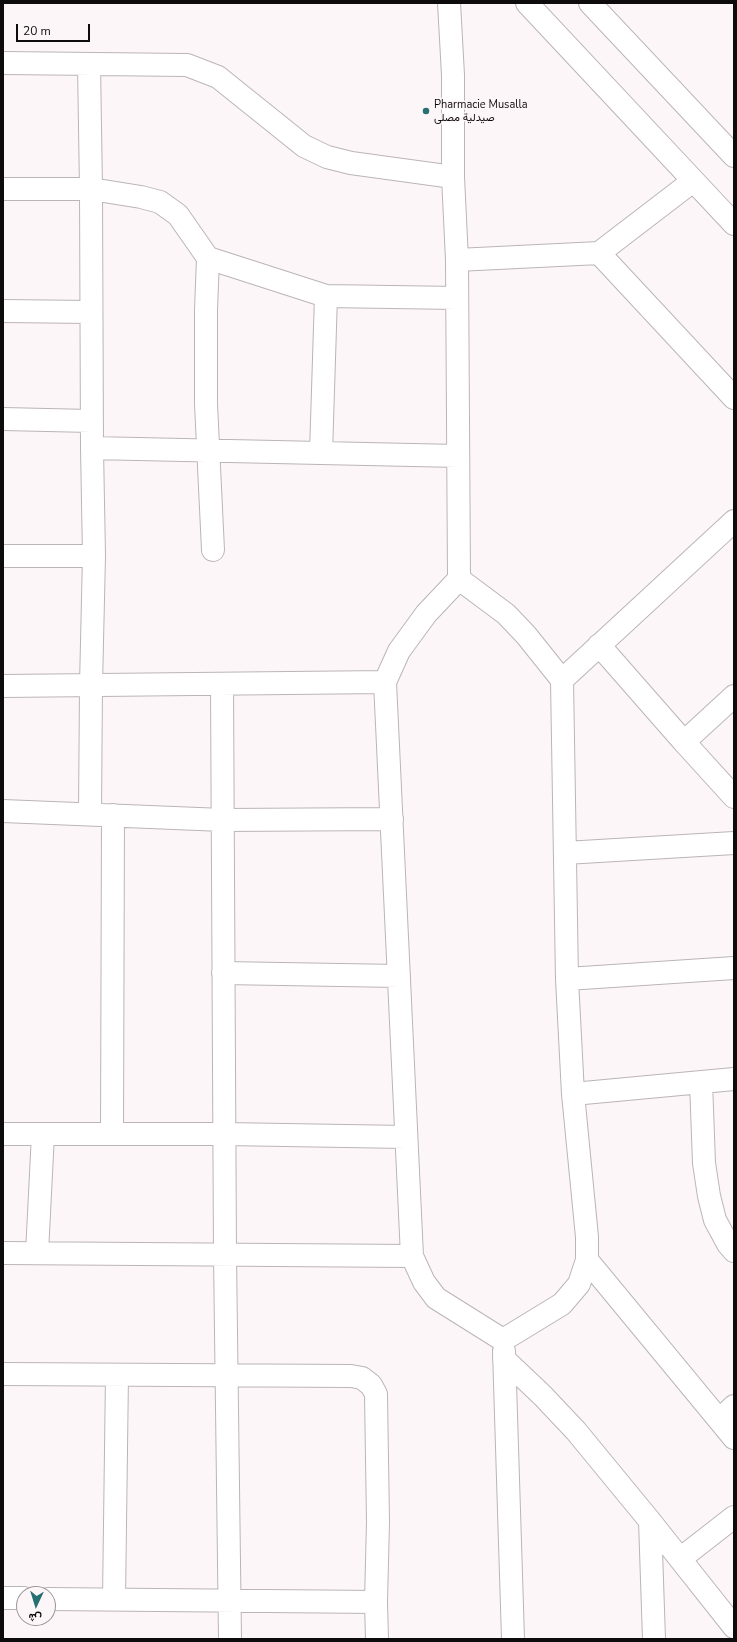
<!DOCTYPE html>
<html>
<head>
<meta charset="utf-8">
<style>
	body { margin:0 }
	#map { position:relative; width:737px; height:1642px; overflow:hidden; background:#fdf6f9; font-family:"Nunito Sans",Vazirmatn,sans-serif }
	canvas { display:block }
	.frame { position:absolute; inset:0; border:4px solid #0e0b0d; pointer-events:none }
	.north { position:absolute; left:16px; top:1586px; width:40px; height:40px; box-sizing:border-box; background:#fdf6f9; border:1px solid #9d989b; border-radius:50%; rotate:184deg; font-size:11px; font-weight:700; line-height:16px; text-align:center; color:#0e0b0d }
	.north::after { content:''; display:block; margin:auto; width:14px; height:18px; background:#257072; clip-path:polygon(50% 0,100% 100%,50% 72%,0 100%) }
	.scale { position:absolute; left:16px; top:24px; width:74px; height:18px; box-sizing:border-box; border:2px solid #0e0b0d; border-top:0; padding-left:5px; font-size:12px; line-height:14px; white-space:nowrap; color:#0e0b0d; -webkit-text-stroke:3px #fdf6f9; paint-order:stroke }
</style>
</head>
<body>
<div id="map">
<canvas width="737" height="1642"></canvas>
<div class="frame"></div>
<div class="north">ش</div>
<div class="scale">20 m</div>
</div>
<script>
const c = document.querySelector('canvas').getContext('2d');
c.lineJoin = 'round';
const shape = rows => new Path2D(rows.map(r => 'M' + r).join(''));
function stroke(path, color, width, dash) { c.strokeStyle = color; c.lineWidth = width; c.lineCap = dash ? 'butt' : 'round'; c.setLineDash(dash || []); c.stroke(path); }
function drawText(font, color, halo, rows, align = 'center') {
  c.font = font + ' "Nunito Sans",Vazirmatn,sans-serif'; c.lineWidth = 3; c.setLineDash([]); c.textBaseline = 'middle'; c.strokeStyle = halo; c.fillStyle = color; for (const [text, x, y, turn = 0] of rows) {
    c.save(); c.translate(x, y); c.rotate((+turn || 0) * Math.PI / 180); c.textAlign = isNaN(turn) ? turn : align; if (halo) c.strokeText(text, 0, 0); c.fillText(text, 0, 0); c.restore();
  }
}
const street = shape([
	[449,3,453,75,453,177,457,260,459,579],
	[3,63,187,65,218,77,304,146,327,157,351,163,453,177],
	[89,64,91,189,92,448,94,556,91,685,90,814],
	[3,189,91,189,141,197,160,202,178,215,208,258,326,296,457,298],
	[599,253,734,398],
	[208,258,206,310,206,404,213,550],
	[457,260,599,253,693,181],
	[3,311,90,312],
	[3,419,91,421],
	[92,448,458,456],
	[321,453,326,296],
	[3,556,94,556],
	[599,645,684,742,734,696],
	[562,680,526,635,506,614,459,579,426,614,399,651,385,682,412,1256,424,1282,436,1298,503,1340,562,1304,579,1284,587,1260,587,1237,573,1094,567,979,562,680,734,521],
	[222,684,225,1255,230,1639],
	[3,686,385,682],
	[684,742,734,797],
	[3,811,223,820,392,819],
	[565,853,734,843],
	[223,973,399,976],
	[567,979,734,968],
	[701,1082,704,1163,709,1196,715,1220,728,1244,734,1251],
	[573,1094,734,1079],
	[3,1134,225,1134,406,1137],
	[112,1134,113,815],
	[3,1253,412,1256],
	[37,1253,43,1134],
	[587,1260,734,1438],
	[504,1351,513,1639],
	[504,1359,543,1396,576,1431,650,1521,734,1627],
	[3,1374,351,1376,362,1378,371,1385,376,1394,378,1522,376,1602,377,1639],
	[719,1420,734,1406],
	[650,1521,654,1639],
	[680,1559,734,1517],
	[3,1598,24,1598],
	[48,1599,376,1602],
	[114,1599,117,1375]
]);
const secondary = shape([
	[527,3,734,224],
	[590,3,734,156]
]);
stroke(street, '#bbb4b8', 24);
stroke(secondary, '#bbb4b8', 24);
stroke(street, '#fff', 22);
stroke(secondary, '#fff', 22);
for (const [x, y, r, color] of [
	[426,111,4,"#257072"]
]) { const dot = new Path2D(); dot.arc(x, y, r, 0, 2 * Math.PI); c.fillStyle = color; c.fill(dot); stroke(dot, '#fdf6f9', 1.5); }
drawText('11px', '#0e0b0d', '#fdf6f9', [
	["Pharmacie Musalla",434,105],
	["صيدلية مصلى",434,118]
], 'left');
</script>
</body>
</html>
